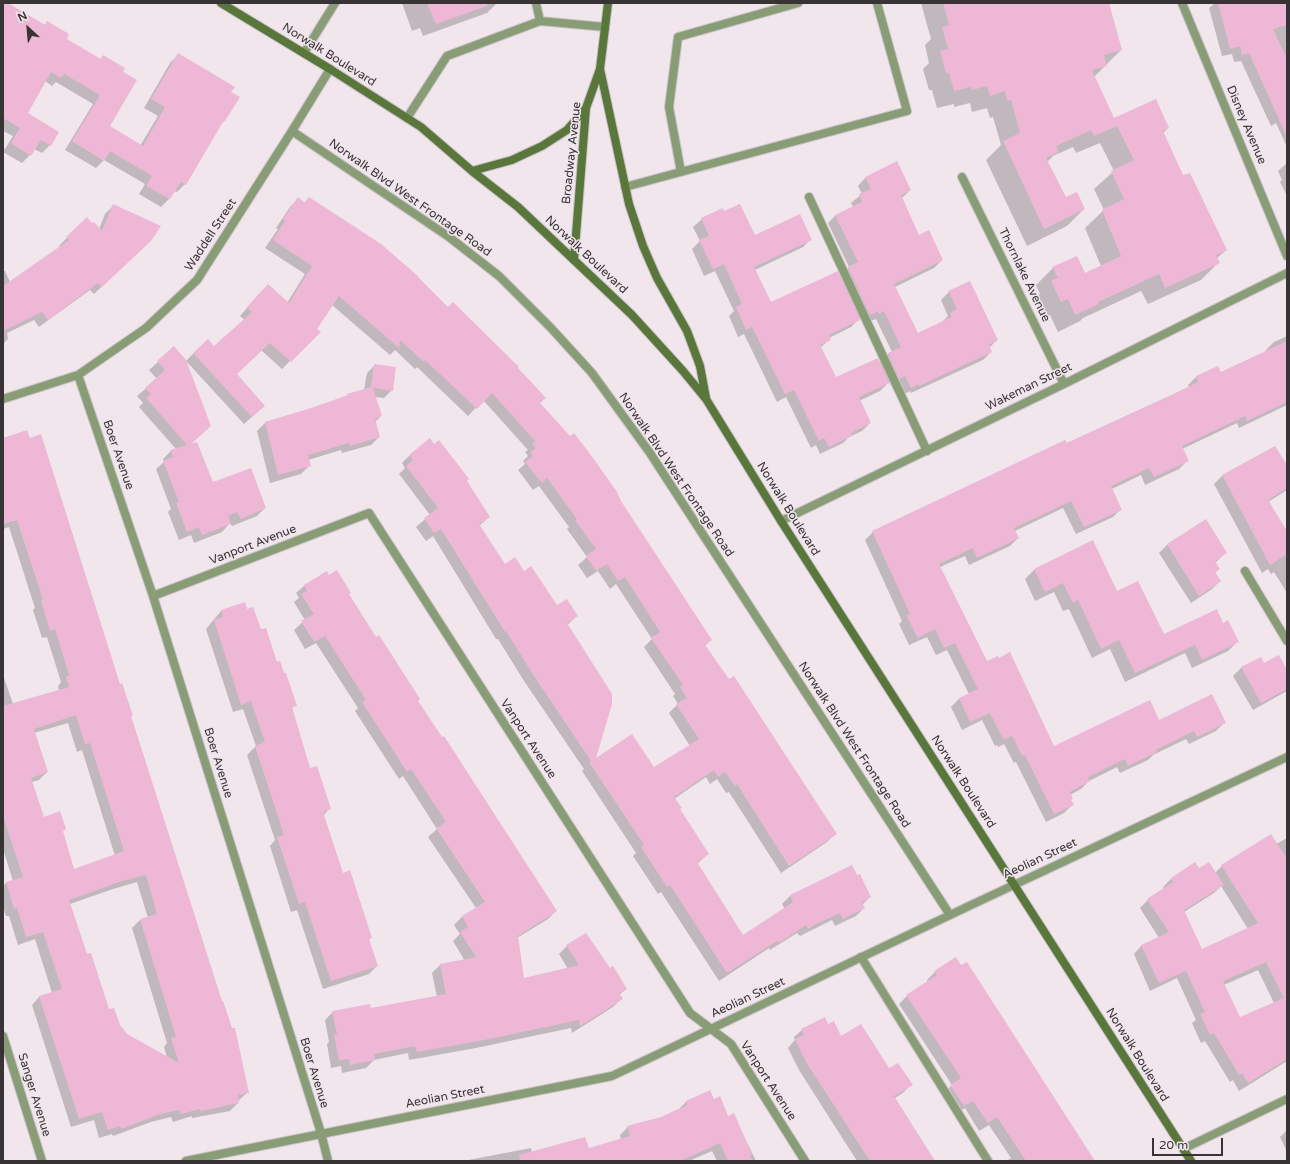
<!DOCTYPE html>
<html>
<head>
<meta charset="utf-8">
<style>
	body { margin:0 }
	#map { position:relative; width:1290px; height:1164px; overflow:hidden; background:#f0e6ec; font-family:"Varela Round",sans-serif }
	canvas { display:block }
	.frame { position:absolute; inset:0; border:4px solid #383436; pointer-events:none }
	.north { position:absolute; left:8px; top:8px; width:40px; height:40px; -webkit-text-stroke:3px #f0e6ec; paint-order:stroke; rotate:334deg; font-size:11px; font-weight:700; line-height:16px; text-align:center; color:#383436 }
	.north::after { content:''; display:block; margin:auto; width:14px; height:18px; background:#383436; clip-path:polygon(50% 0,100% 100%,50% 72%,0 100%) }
	.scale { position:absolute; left:1152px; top:1138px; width:71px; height:18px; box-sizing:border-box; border:2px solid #383436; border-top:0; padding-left:5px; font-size:12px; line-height:14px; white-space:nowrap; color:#383436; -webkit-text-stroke:3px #f0e6ec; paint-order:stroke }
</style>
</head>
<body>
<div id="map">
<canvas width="1290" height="1164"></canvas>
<div class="frame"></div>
<div class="north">N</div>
<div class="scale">20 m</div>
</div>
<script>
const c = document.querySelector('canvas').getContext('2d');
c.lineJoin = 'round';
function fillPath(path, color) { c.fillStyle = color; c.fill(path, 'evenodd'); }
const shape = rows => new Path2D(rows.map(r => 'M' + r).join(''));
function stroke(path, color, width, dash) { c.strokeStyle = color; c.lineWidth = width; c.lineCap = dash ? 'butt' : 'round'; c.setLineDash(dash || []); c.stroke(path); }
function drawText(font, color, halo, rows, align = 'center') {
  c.font = font + ' "Varela Round",sans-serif'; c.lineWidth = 3; c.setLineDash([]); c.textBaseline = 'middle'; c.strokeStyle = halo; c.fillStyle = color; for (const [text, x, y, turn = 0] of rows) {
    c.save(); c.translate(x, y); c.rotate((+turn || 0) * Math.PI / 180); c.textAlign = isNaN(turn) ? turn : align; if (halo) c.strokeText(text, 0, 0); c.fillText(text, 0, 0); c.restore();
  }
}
fillPath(shape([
	[3,3,10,3,9,5,45,25,47,23,65,39,100,60,103,56,108,126,140,146,158,116,144,108,170,63,178,55,230,93,225,120,221,124,185,184,177,192,174,191,169,199,161,207,139,194,145,184,104,160,96,168,65,150,93,104,56,82,52,86,45,81,27,113,50,145,42,153,34,149,30,155,22,163,3,152,13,136,3,131],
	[402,3,497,3,487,13,423,36,420,28,412,31],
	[921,3,1108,3,1121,50,1094,77,1114,119,1168,128,1163,133,1183,177,1226,250,1216,259,1218,263,1201,280,1148,304,1141,291,1083,318,1080,321,1058,332,1050,315,1043,319,1034,299,1040,294,1036,285,1053,268,1084,274,1101,266,1085,228,1104,210,1094,189,1114,171,1100,143,1076,153,1073,147,1053,156,1047,162,1065,198,1084,209,1067,226,1027,246,986,160,1001,145,993,117,990,118,987,108,972,112,970,103,954,107,954,104,937,108,932,90,929,90,923,69,929,63,925,45,931,39],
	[1215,3,1287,3,1287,147,1276,123,1271,126,1241,61,1234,62,1232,54,1222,56,1209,8],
	[1287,163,1287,196,1280,182,1282,180,1278,171],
	[866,177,910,190,901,199,918,236,942,260,934,268,895,287,917,335,942,322,948,316,941,300,949,292,997,340,989,348,991,352,983,360,911,393,910,391,903,395,897,383,891,386,889,382,880,391,859,401,870,423,862,431,849,437,843,443,820,454,816,445,811,448,786,397,777,402,744,334,738,337,729,316,734,311,715,271,704,276,692,249,700,241,693,227,702,219,724,212,754,237,811,239,803,247,755,270,771,303,839,277,849,267,828,223,836,215,853,207,851,203,862,194,858,186],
	[860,318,862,322,870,318,871,321,876,319,892,352,888,354,879,363,835,379,820,348,830,339,829,338,851,327],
	[309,198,448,308,517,368,539,404,620,501,710,640,705,646,835,834,827,842,781,873,729,792,726,793,717,779,710,784,706,777,674,799,679,810,708,854,697,864,743,936,785,909,782,904,790,896,851,866,870,897,862,905,864,908,856,916,835,926,832,920,800,936,797,933,770,950,769,948,719,981,661,892,658,894,633,856,636,853,582,771,584,769,524,681,498,639,496,639,433,536,426,541,416,527,430,515,399,474,405,468,402,463,410,455,466,481,489,517,479,526,505,565,523,572,557,606,577,616,567,625,594,760,654,768,690,746,669,713,678,704,673,696,675,694,644,647,652,639,616,584,610,589,598,571,587,578,578,565,587,557,567,529,569,527,539,486,533,490,518,470,525,464,523,461,528,456,525,452,528,450,483,400,468,416,417,367,415,369,395,350,390,355,332,305,316,330,319,332,282,369,261,350,236,375,255,414,244,424,186,361,194,353,214,347,245,320,240,316,260,293,287,303,305,274,265,248,278,229,276,228,290,207,298,199,304,203],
	[113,206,141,249,94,294,90,290,39,327,34,320,7,333,8,339,3,344,3,271,5,271,10,282,60,247,59,246,87,218,92,225,99,229,105,214],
	[1287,336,1287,405,1239,428,1237,423,1182,449,1187,461,1179,469,1145,485,1141,475,1112,489,1121,509,1113,517,1076,534,1063,508,1015,531,1018,538,1010,546,969,565,965,556,940,567,986,662,1054,748,1158,721,1224,723,1216,731,1189,744,1186,739,1153,755,1148,760,1120,773,1117,767,1089,781,1081,789,1070,795,1070,800,1072,805,1064,813,1046,822,1016,762,1014,763,1004,744,998,747,997,745,995,746,982,720,962,730,951,707,959,699,969,694,947,650,936,655,927,637,909,645,899,624,902,621,865,540,873,532,1189,387,1188,385,1196,377,1220,373,1267,352,1266,350,1274,342],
	[174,348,188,446,212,484,265,508,257,516,232,526,230,523,222,532,194,543,191,535,179,540,168,512,171,509,156,469,164,462,163,459,171,451,176,449,139,407,143,403,137,396,157,379,149,370],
	[375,365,392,390,384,398,375,397,381,416,375,422,379,437,371,445,342,453,341,450,308,460,309,466,301,474,270,483,257,431,265,423,312,409,345,397,348,395,364,390,367,373],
	[3,439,119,685,132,716,130,717,247,1093,238,1101,238,1103,230,1111,192,1118,192,1116,173,1122,171,1117,151,1122,113,1136,112,1134,99,1138,94,1120,71,1127,32,1005,40,996,52,993,35,939,18,945,9,916,6,916,3,907,3,886,6,883,13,881,3,849,3,675,13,704,59,691,58,686,61,682,47,637,42,638,33,610,35,608,9,527,3,529],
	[68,723,77,752,82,750,115,856,74,870,62,832,65,829,43,818,32,782,39,780,47,772,34,733],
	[137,882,148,918,140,920,132,928,167,1043,164,1047,167,1058,126,1035,109,1011,87,955,70,904,113,889],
	[1275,448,1287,467,1287,490,1268,502,1287,533,1287,593,1274,572,1271,574,1268,569,1262,573,1214,484,1222,476],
	[1206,520,1226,552,1215,563,1219,569,1215,573,1220,581,1212,589,1191,603,1159,553,1167,545],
	[1092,541,1117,592,1163,635,1223,624,1238,641,1228,651,1192,668,1185,653,1125,682,1110,649,1092,658,1069,609,1063,611,1054,592,1035,601,1025,579,1034,570],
	[326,572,329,576,350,593,348,595,556,911,548,919,517,938,523,979,568,969,559,954,567,946,610,969,626,989,619,995,621,999,613,1007,572,1033,571,1028,476,1048,409,1060,408,1053,374,1060,366,1068,342,1073,341,1066,331,1068,327,1044,329,1042,325,1020,333,1012,370,1009,437,997,432,973,440,965,465,961,453,941,460,934,454,925,462,917,476,908,428,837,437,829,403,776,399,779,355,711,358,708,316,643,305,649,294,630,305,620,294,602,299,598,296,593,304,586],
	[245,603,247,610,260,631,295,705,291,709,309,770,330,808,323,816,342,874,371,938,368,940,377,966,369,974,323,989,297,910,291,912,270,846,275,840,247,755,256,746,243,709,233,712,206,629,221,611],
	[1260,658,1263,664,1287,672,1287,691,1253,710,1233,676,1241,668],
	[1287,838,1287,1061,1239,1091,1233,1080,1230,1082,1205,1041,1201,1043,1192,1023,1196,1020,1177,978,1150,991,1134,954,1142,945,1159,938,1140,908,1148,900,1164,889,1163,887,1171,879,1195,863,1199,870,1215,873,1222,866,1276,844],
	[1221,886,1248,929,1201,951,1184,912,1214,893],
	[1258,970,1274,1003,1239,1019,1224,985],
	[935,972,1093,1161,1007,1161,1011,1158,989,1125,979,1131,965,1108,956,1114,943,1094,952,1085,899,1004,907,996,928,982,927,980],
	[828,1025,840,1037,911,1084,904,1092,895,1098,934,1161,857,1161,799,1070,788,1048,795,1040,794,1037,802,1030],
	[709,1092,713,1100,728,1117,733,1114,756,1161,717,1161,712,1151,689,1161,463,1161,531,1148,532,1153,588,1149,621,1140,620,1135,628,1127,661,1118,678,1110,686,1102],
	[1287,1130,1287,1152,1280,1137]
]), '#0003');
fillPath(shape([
	[3,3,8,3,45,25,47,21,69,34,67,39,101,59,103,55,125,68,123,72,137,80,110,126,143,146,165,107,151,99,178,53,235,87,231,92,240,97,225,121,224,120,186,185,181,182,170,199,146,186,152,176,110,151,104,161,72,141,100,95,64,74,61,78,51,72,28,113,59,132,51,146,41,140,31,156,11,143,20,128,3,118],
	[427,3,487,3,487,6,436,24],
	[943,3,1109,3,1122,50,1104,55,1107,66,1092,70,1114,118,1156,99,1169,128,1163,131,1183,175,1190,173,1191,175,1227,250,1216,255,1220,263,1165,288,1159,274,1098,302,1099,304,1075,315,1068,299,1061,302,1051,281,1058,278,1052,267,1077,256,1085,273,1121,256,1102,210,1124,199,1111,171,1134,160,1117,126,1094,136,1091,130,1056,146,1059,152,1046,158,1066,197,1077,192,1085,209,1044,229,1003,141,1020,133,1011,100,1007,101,1005,91,990,96,987,86,972,90,971,87,954,91,949,73,946,73,940,51,948,49,942,27,949,25],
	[1218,3,1287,3,1287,25,1273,29,1287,59,1287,137,1249,53,1242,55,1240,46,1230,49],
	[897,161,911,190,901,195,919,235,929,230,943,260,894,284,918,333,951,317,950,313,957,309,948,291,970,281,998,340,989,345,992,352,919,386,919,384,911,388,905,376,899,379,888,353,901,347,884,311,879,314,878,311,870,315,848,267,858,262,835,215,862,202,859,194,871,189,865,177],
	[298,197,305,203,309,197,381,244,419,277,418,277,448,307,453,302,519,367,518,368,546,398,540,403,570,436,574,433,593,458,617,492,621,501,712,640,705,645,729,679,734,676,837,834,789,866,737,784,735,786,725,772,718,777,714,770,674,797,682,808,680,809,709,854,697,862,743,935,793,902,790,895,852,865,857,875,860,874,871,897,862,902,865,908,843,919,840,913,816,924,808,929,806,925,779,943,777,941,727,973,670,885,667,887,641,847,644,845,589,762,591,761,532,673,506,631,505,632,441,529,434,533,424,518,438,508,406,466,413,460,409,455,430,438,434,444,439,440,469,479,467,481,490,517,479,524,505,564,515,557,524,571,531,566,557,605,567,599,578,616,567,623,612,694,612,704,596,758,632,734,654,767,699,739,676,704,687,698,680,687,683,685,651,638,660,632,625,577,618,581,607,564,596,571,586,556,596,549,575,520,577,519,547,478,542,483,525,462,533,456,530,452,536,448,532,444,535,441,492,393,477,409,425,360,424,362,400,340,399,348,339,296,317,329,321,332,291,362,270,343,237,374,265,406,252,417,193,353,208,339,214,346,252,312,247,307,268,284,289,303,312,266,273,240,285,221,283,219],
	[113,204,161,226,151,241,102,287,98,283,48,320,42,312,3,331,3,286,69,240,66,237,87,217,92,223,94,222,102,231],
	[740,204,755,235,800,214,812,240,754,267,771,302,838,271,860,320,829,335,831,340,820,345,836,377,878,358,889,383,859,397,871,423,851,433,852,436,829,447,824,438,819,441,794,390,785,394,752,327,746,330,736,307,742,304,724,264,713,269,699,240,709,236,701,218,723,208,724,211],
	[1287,341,1287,402,1247,421,1245,416,1182,446,1189,461,1154,477,1149,468,1111,486,1122,510,1084,527,1071,501,1014,528,1019,538,977,558,973,548,939,564,987,661,998,656,999,658,1010,652,1054,746,1150,700,1159,720,1212,694,1226,723,1197,737,1194,731,1156,750,1157,752,1128,766,1125,759,1088,777,1090,781,1070,792,1073,799,1071,800,1074,805,1054,814,1025,755,1022,756,1012,736,1006,739,1005,738,1003,739,990,713,970,722,959,698,978,689,955,643,944,648,935,629,918,638,906,615,910,614,872,531,1065,440,1067,443,1174,394,1198,382,1196,376,1218,366,1221,372],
	[174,346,186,360,211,426,191,444,197,442,213,482,251,468,266,508,241,519,237,512,228,516,231,524,202,535,199,527,187,532,176,503,179,502,163,461,173,457,170,450,187,445,146,398,151,394,145,388,165,370,157,361],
	[374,364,396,367,393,391,373,388,382,416,375,419,380,437,350,446,349,443,308,455,311,466,278,475,265,422,311,408,348,395,347,394,371,387],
	[27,430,30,438,41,434,120,684,122,683,133,716,131,716,140,744,222,1001,223,1001,232,1028,235,1028,249,1093,238,1095,239,1103,201,1111,200,1109,181,1114,179,1110,160,1114,121,1129,120,1126,108,1130,102,1112,79,1119,39,996,62,989,43,932,26,937,17,908,14,909,6,882,23,877,3,816,3,706,69,687,66,677,69,675,55,629,50,631,41,601,43,600,17,520,3,524,3,438],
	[76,715,85,744,90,743,124,851,74,869,63,831,66,829,60,811,44,817,31,778,48,772,34,729],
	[146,875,157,914,140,919,176,1037,171,1038,179,1063,127,1034,120,1025,114,1008,109,1009,91,953,87,954,69,900,122,881],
	[1275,446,1287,465,1287,488,1268,500,1287,531,1287,554,1270,565,1222,475],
	[1206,519,1227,553,1215,561,1220,569,1215,572,1221,581,1199,596,1167,544],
	[1093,540,1117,591,1138,581,1164,634,1217,609,1223,623,1228,620,1239,642,1202,660,1195,645,1135,673,1119,640,1101,649,1078,600,1073,603,1063,583,1045,592,1034,569],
	[337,570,351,593,349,594,376,637,379,635,420,699,418,701,442,737,444,736,557,911,518,936,524,978,579,965,566,945,586,933,610,968,613,966,627,989,619,993,623,999,580,1026,579,1020,484,1040,417,1052,415,1046,374,1054,375,1060,350,1065,349,1059,339,1060,334,1035,337,1034,332,1011,370,1004,371,1008,446,994,440,964,476,957,460,932,468,927,462,916,485,902,436,828,446,822,411,769,407,772,362,702,366,700,325,636,314,642,301,621,314,614,301,594,307,591,304,585,327,571,329,575],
	[245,602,247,609,253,607,261,629,266,628,277,662,280,661,284,673,286,673,297,706,292,707,310,768,317,766,331,809,323,812,343,873,350,870,372,938,369,939,378,966,331,981,305,902,299,904,277,837,284,835,255,746,265,742,251,701,241,705,214,620,223,617,221,610],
	[1279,655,1287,670,1287,689,1261,703,1241,667,1261,657,1264,663],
	[1271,834,1287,859,1287,1059,1248,1083,1242,1073,1239,1075,1214,1033,1210,1035,1200,1014,1205,1012,1186,971,1159,983,1141,945,1169,932,1147,899,1173,882,1171,878,1195,862,1199,868,1209,862,1224,885,1184,910,1202,949,1258,923,1221,865],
	[1266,962,1284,998,1240,1017,1223,981],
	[956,957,961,965,967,962,1095,1161,1026,1161,997,1117,988,1123,973,1101,964,1106,950,1085,961,1078,906,995,937,975,934,971],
	[825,1017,828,1024,834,1021,841,1036,861,1024,889,1068,898,1063,913,1085,894,1096,935,1161,870,1161,806,1062,795,1039,804,1035,801,1029],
	[710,1090,714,1099,720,1096,728,1116,734,1113,752,1155,750,1156,753,1161,728,1161,720,1143,680,1161,520,1161,519,1155,585,1137,589,1148,630,1136,627,1126,661,1117,687,1105,686,1101]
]), '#eeb7d6');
const lane = shape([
	[536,3,540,21],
	[304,53,335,3],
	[407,118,447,56,540,21,605,27],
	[292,131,449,237,499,276,551,328,592,373,650,453,950,915],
	[681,172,669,107,678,37,798,3],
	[625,187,907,111,877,3],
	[809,197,927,451],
	[1245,571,1287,641],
	[861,957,988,1161],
	[1183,1149,1287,1099]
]);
const street = shape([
	[1182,3,1287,256],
	[962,177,1064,384],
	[78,375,153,596,321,1133,328,1161],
	[3,399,78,375,146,328,197,280,292,131,330,69],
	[781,521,1064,384,1287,273],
	[153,596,369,513,690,1013,731,1044,805,1161],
	[3,1036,42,1161],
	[186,1161,612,1076,969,906,1287,757]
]);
const secondary = shape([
	[221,3,330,69,421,127,472,171,518,207,632,315,683,371,706,399,781,521,1191,1161],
	[600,69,629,204,643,246,657,278,687,331,700,366,706,398],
	[472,171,512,160,542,146,567,130,586,108],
	[574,260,586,108,600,69,608,3]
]);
stroke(lane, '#cbc2c8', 10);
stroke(street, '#cbc2c8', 10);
stroke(secondary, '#cbc2c8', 10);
stroke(lane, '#889c75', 8);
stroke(street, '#889c75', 8);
stroke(secondary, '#59763b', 8);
drawText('12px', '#383436', '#f0e6ec', [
	["Norwalk Boulevard",329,55,32],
	["Disney Avenue",1246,125,67],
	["Broadway Avenue",572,153,-84],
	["Norwalk Blvd West Frontage Road",410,198,35],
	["Waddell Street",211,235,-57],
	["Norwalk Boulevard",586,255,43],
	["Thornlake Avenue",1024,275,64],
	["Wakeman Street",1029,387,-26],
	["Boer Avenue",118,455,71],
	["Norwalk Blvd West Frontage Road",676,475,56],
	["Norwalk Boulevard",788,509,58],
	["Vanport Avenue",253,545,-21],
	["Vanport Avenue",528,739,57],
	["Norwalk Blvd West Frontage Road",854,745,57],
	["Boer Avenue",218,763,73],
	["Norwalk Boulevard",963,782,57],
	["Aeolian Street",1040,859,-25],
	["Aeolian Street",748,998,-25],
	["Norwalk Boulevard",1137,1055,58],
	["Boer Avenue",314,1073,73],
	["Vanport Avenue",768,1081,57],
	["Sanger Avenue",34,1095,73],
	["Aeolian Street",445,1097,-11]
]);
</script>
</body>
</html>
